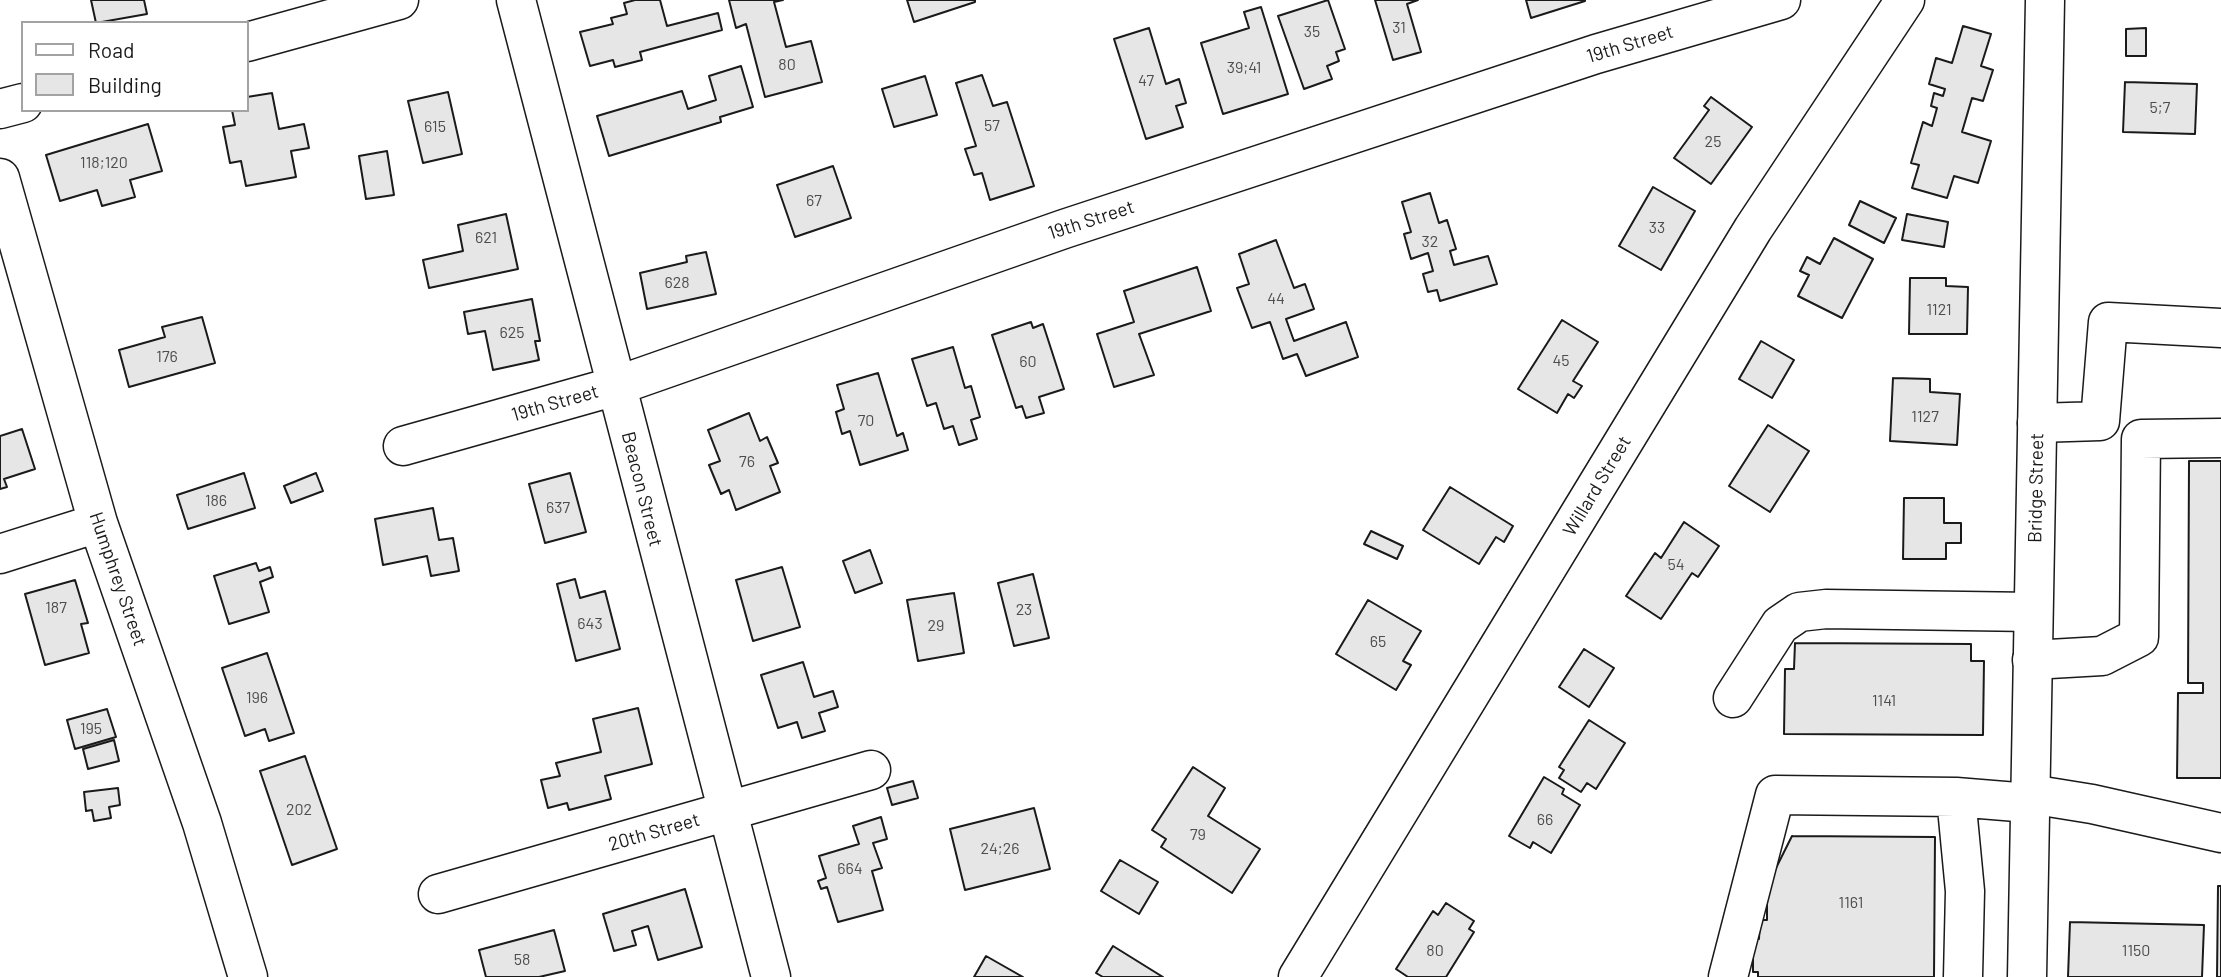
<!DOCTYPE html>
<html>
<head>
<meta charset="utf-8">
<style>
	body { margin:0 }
	#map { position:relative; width:2221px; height:977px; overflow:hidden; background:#fff; font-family:Barlow,sans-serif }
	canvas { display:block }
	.legend { position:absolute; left:21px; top:21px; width:228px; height:91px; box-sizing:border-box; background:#fff; border:2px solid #a3a3a3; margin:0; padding:9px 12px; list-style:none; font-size:21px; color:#1a1a1a }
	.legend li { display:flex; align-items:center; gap:14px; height:35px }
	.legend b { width:35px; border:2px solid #a3a3a3 }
</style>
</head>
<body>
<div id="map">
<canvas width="2221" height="977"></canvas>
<ul class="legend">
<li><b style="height:9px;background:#fff"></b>Road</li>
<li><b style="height:19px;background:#e6e6e6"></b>Building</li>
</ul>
</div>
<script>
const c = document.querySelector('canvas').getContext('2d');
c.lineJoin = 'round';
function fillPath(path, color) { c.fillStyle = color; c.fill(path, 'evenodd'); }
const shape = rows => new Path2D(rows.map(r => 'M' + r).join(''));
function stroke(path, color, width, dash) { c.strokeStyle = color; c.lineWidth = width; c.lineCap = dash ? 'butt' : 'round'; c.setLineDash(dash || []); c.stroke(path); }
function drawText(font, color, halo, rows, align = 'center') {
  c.font = font + ' Barlow,sans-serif'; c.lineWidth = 5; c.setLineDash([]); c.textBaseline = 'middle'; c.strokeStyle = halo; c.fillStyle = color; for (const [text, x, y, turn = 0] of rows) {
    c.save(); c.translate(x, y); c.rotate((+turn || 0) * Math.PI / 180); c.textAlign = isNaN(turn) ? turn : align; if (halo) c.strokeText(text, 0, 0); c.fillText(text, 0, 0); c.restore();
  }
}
const building = shape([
	[91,0,144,0,147,14,96,23,91,0],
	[635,0,660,0,667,26,718,13,722,30,640,52,642,60,615,67,613,60,590,66,580,32,613,24,611,18,627,14,624,3,635,0],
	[729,0,783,0,774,2,786,47,811,41,822,82,765,97,746,24,736,28,729,0],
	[907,0,975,0,975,2,914,22,907,0],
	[1328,0,1345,49,1336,52,1339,61,1327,66,1332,79,1304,89,1278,16,1328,0],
	[1375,0,1418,0,1407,4,1421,52,1393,60,1375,0],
	[1526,0,1585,0,1585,1,1531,18,1526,0],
	[1261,7,1288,94,1223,114,1201,43,1249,28,1244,12,1261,7],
	[1963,26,1991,34,1981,66,1993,70,1983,101,1972,98,1962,132,1991,141,1978,183,1954,176,1947,198,1912,188,1919,165,1911,163,1923,122,1932,126,1937,108,1931,106,1934,93,1943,96,1945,89,1929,84,1936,58,1952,63,1963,26],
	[1149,28,1166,84,1179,79,1186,103,1176,106,1183,127,1146,139,1114,39,1149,28],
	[2146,28,2146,56,2126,56,2126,29,2146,28],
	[741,66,753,107,720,117,721,122,609,156,597,116,682,91,688,109,716,100,709,76,741,66],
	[982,75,993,106,1007,102,1034,186,990,200,982,173,974,175,965,149,976,146,956,83,982,75],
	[925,76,937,115,894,127,882,89,925,76],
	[2125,82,2197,84,2195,134,2123,132,2125,82],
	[448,92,462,154,423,163,408,101,448,92],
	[272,93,279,129,304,124,309,148,291,151,296,177,246,186,241,161,230,163,223,127,235,125,232,110,247,110,247,97,272,93],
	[1711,97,1752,127,1711,184,1674,158,1709,110,1704,106,1711,97],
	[148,124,162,171,130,180,135,197,102,206,97,190,60,201,46,155,148,124],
	[387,151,394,195,366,199,359,156,387,151],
	[833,166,851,218,795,237,777,185,833,166],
	[1653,187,1695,211,1661,270,1619,246,1653,187],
	[1430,193,1439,223,1447,220,1456,249,1450,251,1454,265,1488,256,1497,284,1440,301,1437,290,1428,292,1423,274,1433,271,1428,253,1411,259,1404,234,1411,232,1402,202,1430,193],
	[1860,201,1896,218,1884,243,1849,225,1860,201],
	[506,214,518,269,429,288,423,260,463,251,458,225,506,214],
	[1907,214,1948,222,1944,247,1902,240,1907,214],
	[1834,238,1873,259,1842,318,1798,296,1809,275,1800,271,1807,257,1820,264,1834,238],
	[1276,240,1294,288,1305,284,1314,309,1286,319,1294,341,1346,322,1358,357,1306,376,1297,354,1283,359,1270,322,1252,328,1237,288,1249,284,1239,254,1276,240],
	[706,252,716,294,647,309,640,273,687,262,686,256,706,252],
	[1197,267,1211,311,1139,334,1154,375,1114,387,1097,334,1134,322,1124,291,1197,267],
	[1910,278,1946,278,1946,286,1968,287,1967,334,1909,334,1910,278],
	[532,299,540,341,535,341,539,360,493,370,485,331,468,334,464,312,532,299],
	[202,317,215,363,129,387,119,350,165,337,162,327,202,317],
	[1562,320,1598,342,1573,381,1582,386,1574,398,1568,394,1557,413,1518,389,1562,320],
	[1031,322,1033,328,1043,324,1064,389,1039,397,1044,413,1026,418,1022,406,1016,408,992,335,1031,322],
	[1761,341,1794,360,1772,398,1739,379,1761,341],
	[953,347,965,388,971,386,980,417,971,420,977,439,959,445,953,426,944,429,936,403,927,406,912,359,953,347],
	[878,373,897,436,903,433,908,450,860,465,850,431,842,434,836,412,844,409,837,385,878,373],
	[1893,378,1930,379,1930,392,1960,394,1957,445,1890,441,1893,378],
	[749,413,760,441,767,437,778,463,770,466,780,492,736,510,729,490,721,494,709,465,720,461,708,430,749,413],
	[1768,425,1809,451,1770,512,1729,486,1768,425],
	[22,429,35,469,4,479,7,487,0,489,0,436,22,429],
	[2189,461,2221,461,2221,778,2177,778,2178,693,2203,693,2203,683,2188,683,2189,461],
	[244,473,255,508,188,529,177,495,244,473],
	[316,473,323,491,291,503,284,486,316,473],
	[570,473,586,532,545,543,529,484,570,473],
	[1450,487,1513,526,1504,542,1496,537,1479,564,1423,530,1450,487],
	[1904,498,1944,498,1944,523,1961,523,1961,543,1946,543,1946,559,1903,559,1904,498],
	[433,508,439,540,453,538,459,571,431,576,427,556,383,565,375,519,433,508],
	[1684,522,1719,546,1698,577,1692,573,1661,619,1626,596,1655,553,1661,558,1684,522],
	[1371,531,1403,546,1397,559,1364,544,1371,531],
	[870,550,882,583,855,593,843,561,870,550],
	[256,563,259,571,270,567,273,577,260,582,269,612,229,624,214,576,256,563],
	[782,567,800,627,753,641,736,580,782,567],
	[1033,574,1049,638,1014,646,998,583,1033,574],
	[575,579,580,598,605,591,620,649,576,661,557,584,575,579],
	[75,580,88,623,81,624,89,653,45,665,25,594,75,580],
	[954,593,964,653,918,661,907,600,954,593],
	[1368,600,1421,631,1403,661,1411,665,1396,690,1336,654,1368,600],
	[1795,643,1971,644,1971,661,1984,661,1983,735,1784,734,1785,669,1794,669,1795,643],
	[1584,649,1614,668,1589,707,1559,687,1584,649],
	[267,653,294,733,269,741,265,729,245,736,222,668,267,653],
	[803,662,814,697,833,691,838,707,819,713,825,731,802,738,797,722,778,728,761,675,803,662],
	[638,708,652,764,605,776,611,799,569,810,567,803,548,808,541,780,560,776,556,763,601,752,593,719,638,708],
	[107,709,116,737,75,749,67,720,107,709],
	[1589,720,1625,743,1596,789,1587,783,1581,792,1559,778,1564,770,1559,767,1589,720],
	[114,740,119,761,88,769,83,749,114,740],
	[305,756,337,849,292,865,260,771,305,756],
	[1193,767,1225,788,1208,816,1260,849,1232,893,1161,847,1166,839,1152,830,1193,767],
	[1544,777,1564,789,1562,794,1580,805,1551,853,1533,842,1530,848,1509,836,1544,777],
	[913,781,918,798,892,805,887,788,913,781],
	[118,788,120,805,109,807,111,818,94,821,92,810,86,811,84,792,118,788],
	[1034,808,1050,869,965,890,950,829,1034,808],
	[881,817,887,839,873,843,882,868,872,871,883,910,838,922,827,887,821,889,818,881,826,878,819,856,859,844,853,826,881,817],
	[1792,836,1935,837,1934,977,1758,977,1758,972,1753,972,1753,939,1759,939,1760,920,1767,920,1767,886,1792,836],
	[1120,860,1158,882,1139,914,1101,891,1120,860],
	[2218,886,2221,886,2221,977,2217,977,2218,886],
	[685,889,702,947,658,960,648,926,632,931,636,945,614,951,603,914,685,889],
	[1446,903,1474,921,1469,929,1474,932,1446,977,1408,977,1396,969,1433,911,1438,915,1446,903],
	[2070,922,2204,925,2202,977,2068,977,2070,922],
	[554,930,565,971,539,977,486,977,479,950,554,930],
	[1113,946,1163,977,1103,977,1096,973,1113,946],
	[986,956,1023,977,974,977,986,956]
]);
fillPath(building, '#e6e6e6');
stroke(building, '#1a1a1a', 2);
const minor = shape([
	[516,0,771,977],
	[247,42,399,0],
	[0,109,23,103],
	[0,178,98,523,202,823,248,977],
	[2037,423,2100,421,2108,322,2221,328],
	[403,446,616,386,1064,229,1596,54,1781,0],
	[0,554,98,523],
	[2032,660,2102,656,2139,637,2141,439,2221,438],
	[1733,698,1780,625,1799,612,1826,609,2033,612],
	[2030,794,2092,804,2221,833],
	[1956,797,1965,891,1963,977],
	[438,894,871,770],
	[1728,977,1775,795,1956,797,2029,803]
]);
const major = shape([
	[1298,977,1753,229,1905,0],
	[2027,977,2045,0]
]);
stroke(minor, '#1a1a1a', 41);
stroke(major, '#1a1a1a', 41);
stroke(minor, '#fff', 38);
stroke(major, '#fff', 38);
drawText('16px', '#4d4d4d', null, [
	["31",1399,28],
	["35",1312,32],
	["80",787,65],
	["39;41",1244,68],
	["47",1146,81],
	["5;7",2160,108],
	["57",992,126],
	["615",435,127],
	["25",1713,142],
	["118;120",104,163],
	["67",814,201],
	["33",1657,228],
	["621",486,238],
	["32",1430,242],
	["628",677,283],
	["44",1276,299],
	["1121",1939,310],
	["625",512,333],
	["176",167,357],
	["45",1561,361],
	["60",1028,362],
	["1127",1925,417],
	["70",866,421],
	["76",747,462],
	["186",216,501],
	["637",558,508],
	["54",1676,565],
	["187",56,608],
	["23",1024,610],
	["643",590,624],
	["29",936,626],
	["65",1378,642],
	["196",257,698],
	["1141",1884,701],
	["195",91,729],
	["202",299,810],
	["66",1545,820],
	["79",1198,835],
	["24;26",1000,849],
	["664",850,869],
	["1161",1851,903],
	["80",1435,951],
	["1150",2136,951],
	["58",522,960]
]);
drawText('19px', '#1a1a1a', '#fff', [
	["19th Street",1630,44,-17],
	["19th Street",1091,220,-18],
	["19th Street",555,403,-16],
	["Willard Street",1597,486,-59],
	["Bridge Street",2036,488,-89],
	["Beacon Street",642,489,76],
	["Humphrey Street",118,579,71],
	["20th Street",654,832,-16]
]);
</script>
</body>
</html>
